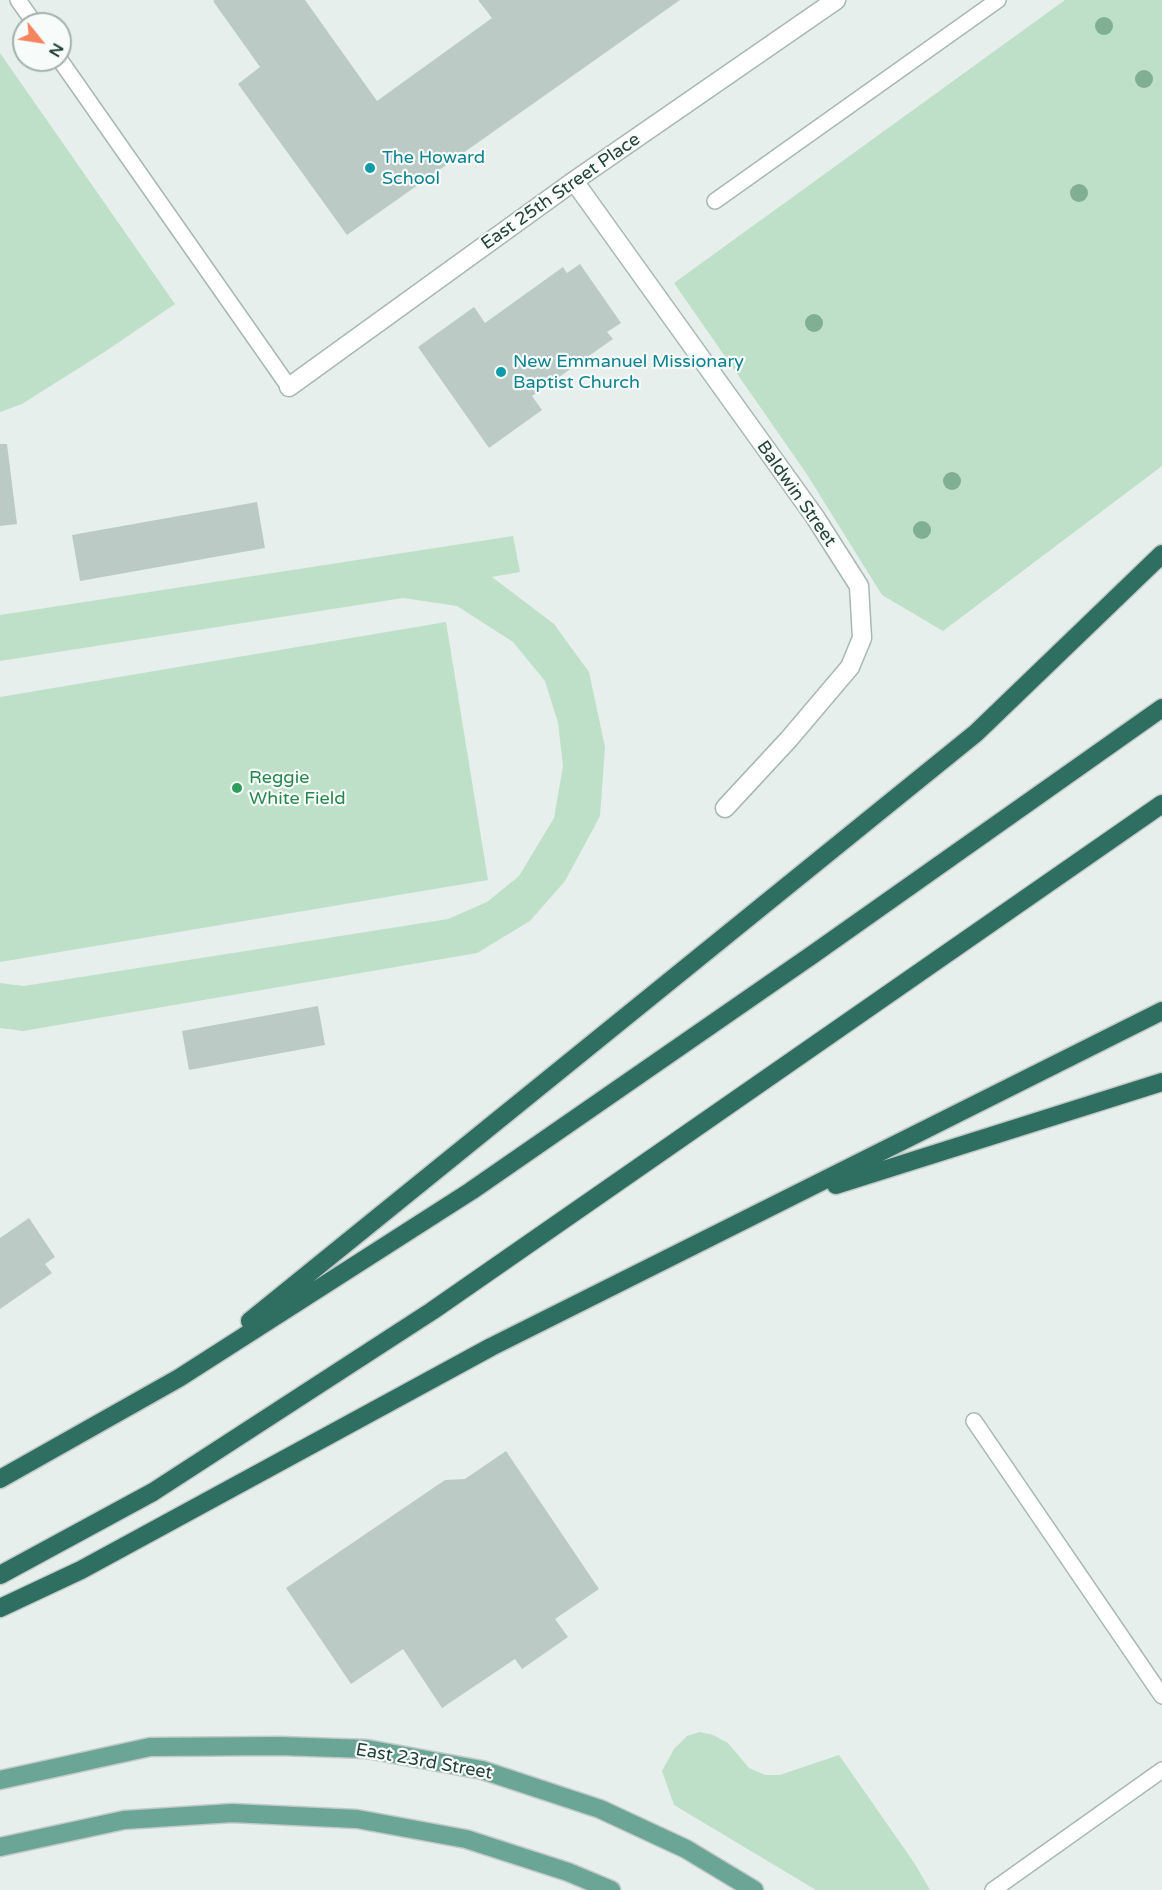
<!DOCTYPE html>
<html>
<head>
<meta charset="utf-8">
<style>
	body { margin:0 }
	#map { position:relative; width:1162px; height:1890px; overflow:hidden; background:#e6efeb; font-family:"Varela Round",sans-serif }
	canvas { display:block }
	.north { position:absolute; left:12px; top:12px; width:60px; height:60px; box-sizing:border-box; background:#f7fbf9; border:2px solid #a3b1ad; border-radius:50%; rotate:120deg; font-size:16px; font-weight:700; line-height:24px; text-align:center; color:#24423a }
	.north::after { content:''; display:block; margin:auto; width:21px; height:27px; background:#f4845f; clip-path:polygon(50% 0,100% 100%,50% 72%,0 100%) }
</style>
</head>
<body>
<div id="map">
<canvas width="1162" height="1890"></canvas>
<div class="north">N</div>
</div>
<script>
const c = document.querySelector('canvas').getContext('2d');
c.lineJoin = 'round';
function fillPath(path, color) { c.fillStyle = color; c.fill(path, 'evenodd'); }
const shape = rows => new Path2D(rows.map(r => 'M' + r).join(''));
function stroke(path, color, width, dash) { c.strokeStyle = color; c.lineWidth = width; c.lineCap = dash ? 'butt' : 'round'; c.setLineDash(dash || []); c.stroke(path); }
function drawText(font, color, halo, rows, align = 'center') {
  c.font = font + ' "Varela Round",sans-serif'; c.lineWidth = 4.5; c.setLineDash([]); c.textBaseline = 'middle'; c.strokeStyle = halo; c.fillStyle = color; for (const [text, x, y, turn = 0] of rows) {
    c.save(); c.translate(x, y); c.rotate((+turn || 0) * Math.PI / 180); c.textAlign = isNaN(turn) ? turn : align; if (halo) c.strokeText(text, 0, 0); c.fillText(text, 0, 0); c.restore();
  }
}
fillPath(shape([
	[1065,0,1162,0,1162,466,943,631,882,595,806,473,674,283],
	[0,53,175,304,106,351,22,404,0,412],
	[513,536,520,572,492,577,554,624,589,672,605,747,600,816,565,881,530,921,477,953,23,1031,0,1028,0,983,24,986,448,919,487,902,519,876,554,818,563,766,558,723,545,681,513,642,457,606,403,598,0,661,0,615],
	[446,622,488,880,0,962,0,697],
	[700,1732,713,1735,728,1743,749,1768,765,1775,780,1775,839,1755,915,1864,930,1890,816,1890,674,1805,662,1771,674,1749,687,1736]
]), '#bfe0c8');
fillPath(shape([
	[215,0,305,0,377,101,492,18,478,0,680,0,347,235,238,84,260,67,213,1],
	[580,264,621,323,607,332,613,339,532,396,542,410,489,448,418,347,474,307,485,323,563,267,567,273],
	[0,444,7,444,17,524,0,526],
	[257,502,265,548,80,581,72,535],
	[318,1006,325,1045,189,1070,182,1031],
	[29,1218,55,1257,45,1264,52,1273,0,1309,0,1238],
	[506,1451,599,1589,555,1619,568,1637,522,1669,515,1659,442,1708,403,1649,351,1684,286,1588,445,1480,465,1479]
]), '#bbcac4');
const service = shape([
	[18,0,35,24],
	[60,60,289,387],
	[715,201,998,0],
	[974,1421,1162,1696],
	[993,1890,1162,1770]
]);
const minor = shape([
	[574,181,815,517,859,586,862,638,850,667,789,739,725,808],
	[289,387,574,181,836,0]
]);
const primary = shape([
	[0,1780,150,1747,279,1746,367,1749,482,1770,600,1809,686,1849,754,1890],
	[0,1847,124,1820,232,1813,357,1819,466,1839,568,1872,611,1890]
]);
const motorway = shape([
	[836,1185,1162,1082],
	[250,1321,976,733,1162,554],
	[0,1479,179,1378,471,1191,812,955,1162,708],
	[0,1575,153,1492,432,1311,1162,804],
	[0,1608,81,1570,491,1347,1162,1011]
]);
stroke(service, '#a8b8b2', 18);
stroke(minor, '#a8b8b2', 21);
stroke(primary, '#c2cac8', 21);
stroke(motorway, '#c2cac8', 21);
stroke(service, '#fff', 15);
stroke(minor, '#fff', 18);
stroke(primary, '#6aa596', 18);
stroke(motorway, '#2f6f62', 18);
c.fillStyle = '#80af93';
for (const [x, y] of [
	[1104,26],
	[1144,79],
	[1079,193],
	[814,323],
	[952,481],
	[922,530]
]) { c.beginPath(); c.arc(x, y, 9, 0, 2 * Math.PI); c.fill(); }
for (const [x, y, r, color] of [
	[370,168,6,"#0f9aa8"],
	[501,372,6,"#0f9aa8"],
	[237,788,6,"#2e9e5b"]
]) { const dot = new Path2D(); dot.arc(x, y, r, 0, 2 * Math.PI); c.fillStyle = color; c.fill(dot); stroke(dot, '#f7fbf9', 2); }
drawText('18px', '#0d838f', '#f7fbf9', [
	["The Howard",382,158],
	["School",382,179],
	["New Emmanuel Missionary",513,362],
	["Baptist Church",513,383]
], 'left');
drawText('18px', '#24423a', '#f7fbf9', [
	["East 25th Street Place",561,192,-35],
	["Baldwin Street",796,494,55],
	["East 23rd Street",424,1762,10]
]);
drawText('18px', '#27864d', '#f7fbf9', [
	["Reggie",249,778],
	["White Field",249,799]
], 'left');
</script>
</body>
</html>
